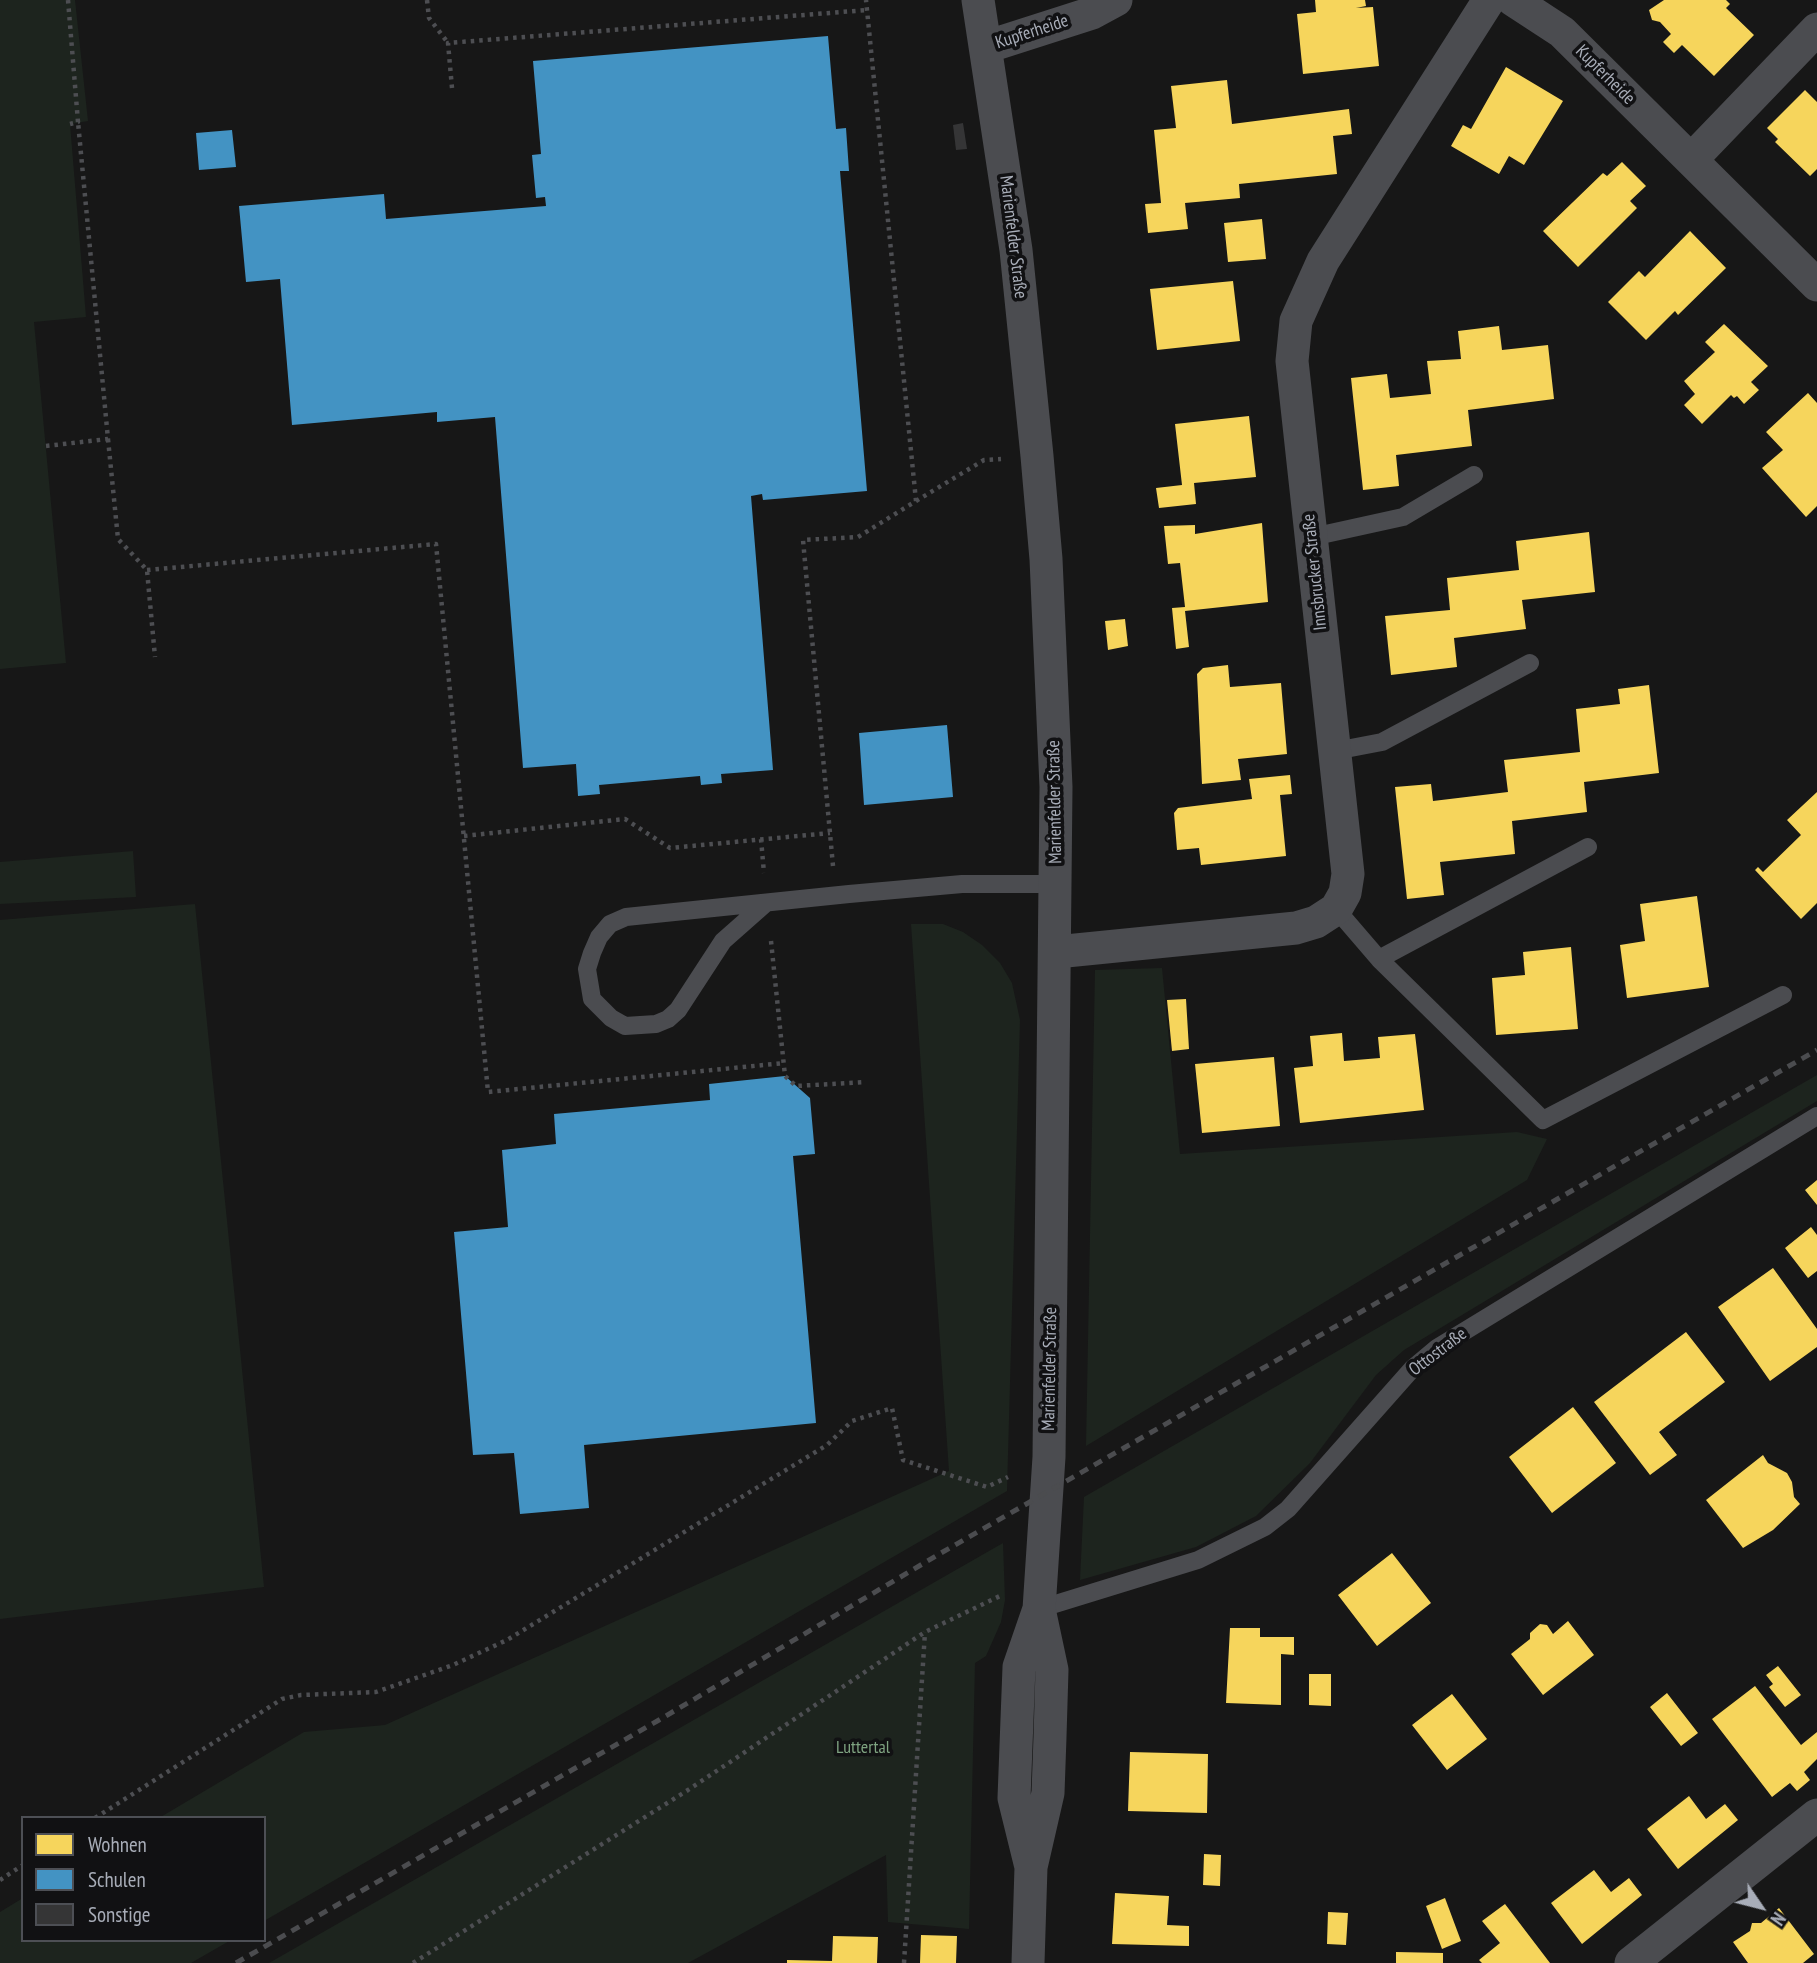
<!DOCTYPE html>
<html>
<head>
<meta charset="utf-8">
<style>
	body { margin:0 }
	#map { position:relative; width:1817px; height:1963px; overflow:hidden; background:#171717; font-family:"PT Sans Narrow",sans-serif }
	canvas { display:block }
	.legend { position:absolute; left:21px; top:1816px; width:245px; height:126px; box-sizing:border-box; background:#111113; border:2px solid #4d4f55; margin:0; padding:9px 12px; list-style:none; font-size:21px; color:#a8adb8 }
	.legend li { display:flex; align-items:center; gap:14px; height:35px }
	.legend b { width:35px; border:2px solid #4d4f55 }
	.north { position:absolute; left:1726px; top:1872px; width:70px; height:70px; -webkit-text-stroke:5px #111113; paint-order:stroke; rotate:125deg; font-size:19px; font-weight:700; line-height:28px; text-align:center; color:#a8adb8 }
	.north::after { content:''; display:block; margin:auto; width:24px; height:32px; background:#a8adb8; clip-path:polygon(50% 0,100% 100%,50% 72%,0 100%) }
</style>
</head>
<body>
<div id="map">
<canvas width="1817" height="1963"></canvas>
<ul class="legend">
<li><b style="height:19px;background:#f6d55c"></b>Wohnen</li>
<li><b style="height:19px;background:#4393c3"></b>Schulen</li>
<li><b style="height:19px;background:#353536"></b>Sonstige</li>
</ul>
<div class="north">N</div>
</div>
<script>
const c = document.querySelector('canvas').getContext('2d');
c.lineJoin = 'round';
function fillPath(path, color) { c.fillStyle = color; c.fill(path, 'evenodd'); }
const shape = rows => new Path2D(rows.map(r => 'M' + r).join(''));
function stroke(path, color, width, dash) { c.strokeStyle = color; c.lineWidth = width; c.lineCap = dash ? 'butt' : 'round'; c.setLineDash(dash || []); c.stroke(path); }
function drawText(font, color, halo, rows, align = 'center') {
  c.font = font + ' "PT Sans Narrow",sans-serif'; c.lineWidth = 7; c.setLineDash([]); c.textBaseline = 'middle'; c.strokeStyle = halo; c.fillStyle = color; for (const [text, x, y, turn = 0] of rows) {
    c.save(); c.translate(x, y); c.rotate((+turn || 0) * Math.PI / 180); c.textAlign = isNaN(turn) ? turn : align; if (halo) c.strokeText(text, 0, 0); c.fillText(text, 0, 0); c.restore();
  }
}
fillPath(shape([
	[0,0,75,0,88,121,70,124,86,317,34,322,66,663,0,669],
	[133,851,136,897,0,904,0,862],
	[195,904,264,1587,0,1619,0,920],
	[911,924,943,924,963,932,982,945,1000,963,1012,983,1020,1020,1007,1491,264,1921,264,1818,159,1818,304,1732,385,1725,949,1471],
	[1162,968,1180,1154,1517,1132,1547,1139,1527,1180,1086,1446,1095,970],
	[1817,1075,1817,1101,1404,1350,1376,1375,1310,1463,1256,1516,1196,1547,1080,1580,1084,1497],
	[1003,1543,1005,1600,1001,1622,986,1656,975,1663,969,1929,888,1922,886,1855,688,1963,269,1963],
	[23,1898,23,1940,231,1940,191,1963,0,1963,0,1912]
]), '#1d241e');
fillPath(shape([
	[1315,0,1365,0,1366,6,1356,8,1373,7,1379,66,1303,74,1297,14,1316,12],
	[1664,0,1726,0,1730,4,1726,8,1754,35,1714,76,1682,45,1674,53,1663,42,1671,34,1660,22,1652,20,1649,10],
	[1506,67,1563,101,1524,165,1509,156,1499,174,1451,146,1463,125,1471,129],
	[1227,80,1232,124,1349,109,1352,134,1333,136,1337,174,1239,184,1240,198,1185,203,1188,229,1148,233,1145,204,1161,203,1154,130,1176,128,1171,86],
	[1805,90,1817,102,1817,169,1810,176,1775,142,1778,139,1767,128],
	[1622,162,1646,186,1630,201,1637,208,1578,267,1543,231,1603,173,1607,176],
	[1262,219,1266,259,1228,262,1224,223],
	[1690,231,1726,268,1678,315,1675,311,1646,340,1608,302,1639,271,1645,277],
	[1233,281,1240,341,1157,350,1150,289],
	[1724,324,1768,366,1751,382,1759,390,1744,404,1737,396,1734,398,1731,395,1702,424,1684,405,1695,394,1684,381,1715,352,1705,342],
	[1499,326,1502,350,1548,345,1554,399,1468,410,1472,446,1396,455,1399,486,1363,490,1351,378,1387,374,1390,398,1431,394,1427,361,1461,359,1458,331],
	[1808,393,1817,403,1817,506,1806,517,1762,468,1783,450,1766,432],
	[1249,416,1256,477,1194,483,1196,504,1159,508,1156,488,1182,485,1175,424],
	[1262,523,1268,602,1185,611,1189,647,1176,649,1172,608,1185,607,1180,563,1168,564,1164,526,1195,525,1195,534],
	[1589,532,1595,592,1522,600,1526,629,1454,638,1457,667,1391,675,1385,616,1450,610,1447,578,1519,570,1516,541],
	[1125,619,1128,646,1108,650,1105,621],
	[1228,665,1230,687,1281,683,1287,754,1238,759,1241,780,1202,784,1197,674,1203,668],
	[1649,685,1659,773,1584,782,1587,812,1512,821,1515,854,1440,862,1444,895,1407,899,1395,787,1431,784,1433,801,1508,792,1504,760,1580,752,1576,709,1620,704,1618,689],
	[1290,775,1292,794,1280,795,1286,856,1201,865,1199,848,1177,850,1174,813,1178,808,1252,799,1249,779],
	[1817,792,1817,903,1801,919,1755,870,1758,867,1763,872,1801,835,1787,820],
	[1697,896,1709,987,1627,998,1620,945,1645,941,1640,904],
	[1571,947,1578,1029,1496,1035,1492,978,1525,975,1523,952],
	[1186,999,1189,1049,1172,1051,1167,1000],
	[1342,1033,1344,1061,1380,1058,1378,1037,1415,1034,1424,1110,1300,1123,1294,1068,1313,1066,1310,1036],
	[1274,1057,1280,1126,1202,1133,1195,1064],
	[1817,1180,1817,1205,1805,1190],
	[1811,1227,1817,1235,1817,1271,1808,1278,1785,1248],
	[1773,1268,1817,1329,1817,1347,1770,1381,1718,1307],
	[1686,1332,1725,1382,1659,1432,1677,1455,1650,1475,1594,1402],
	[1573,1407,1616,1463,1552,1513,1509,1457],
	[1763,1455,1768,1463,1787,1473,1792,1482,1794,1497,1800,1504,1773,1530,1743,1548,1706,1500],
	[1392,1553,1431,1603,1377,1646,1338,1595],
	[1568,1621,1594,1655,1543,1695,1511,1654,1530,1639,1530,1633,1540,1624,1547,1625,1553,1634],
	[1230,1628,1260,1628,1260,1637,1294,1637,1294,1655,1281,1654,1281,1705,1226,1703],
	[1778,1666,1801,1695,1785,1707,1769,1687,1773,1684,1766,1675],
	[1309,1674,1331,1674,1331,1706,1309,1705],
	[1755,1686,1801,1745,1817,1732,1817,1759,1804,1772,1810,1780,1797,1791,1790,1783,1772,1797,1712,1719],
	[1667,1693,1698,1733,1681,1746,1650,1707],
	[1452,1694,1487,1739,1447,1770,1412,1725],
	[1130,1752,1208,1754,1207,1813,1128,1811],
	[1689,1796,1706,1819,1725,1804,1738,1820,1678,1869,1647,1829],
	[1204,1854,1221,1855,1220,1886,1203,1885],
	[1594,1870,1611,1892,1629,1878,1642,1895,1582,1944,1551,1903],
	[1115,1893,1169,1896,1167,1925,1189,1926,1189,1946,1112,1944],
	[1445,1898,1461,1941,1442,1949,1426,1906],
	[1505,1904,1550,1963,1482,1963,1479,1960,1500,1943,1482,1921],
	[1779,1908,1814,1954,1803,1963,1748,1963,1733,1942,1750,1931,1752,1923,1761,1923],
	[1328,1912,1348,1913,1346,1945,1327,1944],
	[921,1935,957,1936,956,1963,920,1963],
	[833,1936,878,1937,877,1963,787,1963,787,1960,832,1961],
	[1396,1952,1443,1953,1443,1963,1396,1963]
]), '#f6d55c');
fillPath(shape([
	[828,36,836,129,846,128,849,171,840,171,867,491,763,500,762,494,751,496,773,770,721,774,722,783,701,785,700,776,599,785,600,794,578,796,576,764,523,768,495,417,437,422,437,412,292,425,280,279,246,282,239,206,384,194,386,219,546,206,545,197,536,198,532,155,541,154,533,61],
	[232,130,236,167,199,170,196,133],
	[947,725,953,797,864,805,859,733],
	[785,1076,810,1098,815,1154,793,1156,816,1423,584,1445,589,1508,520,1514,514,1453,473,1455,454,1232,508,1227,502,1150,556,1144,554,1114,710,1100,709,1084]
]), '#4393c3');
fillPath(shape([
	[963,123,967,149,956,150,953,125]
]), '#353536');
stroke(shape([
	[68,0,78,122,70,124],
	[427,0,429,18,448,43],
	[452,88,448,43,867,10],
	[108,439,118,539,147,570,155,657],
	[46,446,108,439,78,122],
	[916,501,984,460,1001,459],
	[147,570,436,544,488,1092,784,1063],
	[464,836,625,819,670,848,830,833],
	[761,839,764,873],
	[833,866,803,540,858,537,916,501,866,0],
	[771,941,785,1076,796,1086,865,1082],
	[95,1818,282,1699,301,1695,376,1692,453,1665,507,1640,827,1445,852,1421,892,1408,903,1460,987,1487,1008,1477],
	[0,1880,23,1865],
	[413,1963,688,1790,925,1632,1002,1595],
	[904,1963,925,1632]
]), '#4d4e52', 4.5, [3.5, 5]);
stroke(shape([
	[1312,537,1403,517,1474,475],
	[1335,751,1382,742,1530,663],
	[766,903,723,941,678,1010,668,1019,656,1024,625,1026,611,1018,592,999,587,969,592,953,599,937,610,924,626,917,849,894,962,884,1056,884],
	[1336,909,1379,959,1543,1120,1783,995],
	[1379,959,1588,847],
	[1039,1609,1198,1560,1265,1527,1288,1509,1412,1369,1437,1348,1817,1116]
]), '#4b4c50', 18);
stroke(shape([
	[978,0,1016,250,1037,456,1046,559,1056,787,1049,1457,1039,1609,1019,1667,1014,1798,1031,1867],
	[1513,0,1562,32,1817,285],
	[986,47,1092,13,1116,0],
	[1691,160,1817,29],
	[1056,952,1296,928,1316,922,1336,909,1345,893,1348,874,1292,361,1296,321,1323,261,1489,0],
	[1028,1963,1031,1867,1048,1793,1050,1737,1052,1670,1039,1609],
	[1631,1963,1817,1815]
]), '#4b4c50', 33);
stroke(shape([
	[236,1963,659,1720,941,1553,1817,1050]
]), '#4b4c4f', 5, [9, 7]);
drawText('18px', '#a8adb8', '#111113', [
	["Kupferheide",1032,32,-18],
	["Kupferheide",1605,75,45],
	["Marienfelder Straße",1013,237,83],
	["Innsbrucker Straße",1315,572,-96],
	["Marienfelder Straße",1055,802,-91],
	["Ottostraße",1438,1352,-37],
	["Marienfelder Straße",1050,1369,-89]
]);
drawText('18px', '#7fa381', '#111113', [
	["Luttertal",863,1748]
]);
</script>
</body>
</html>
